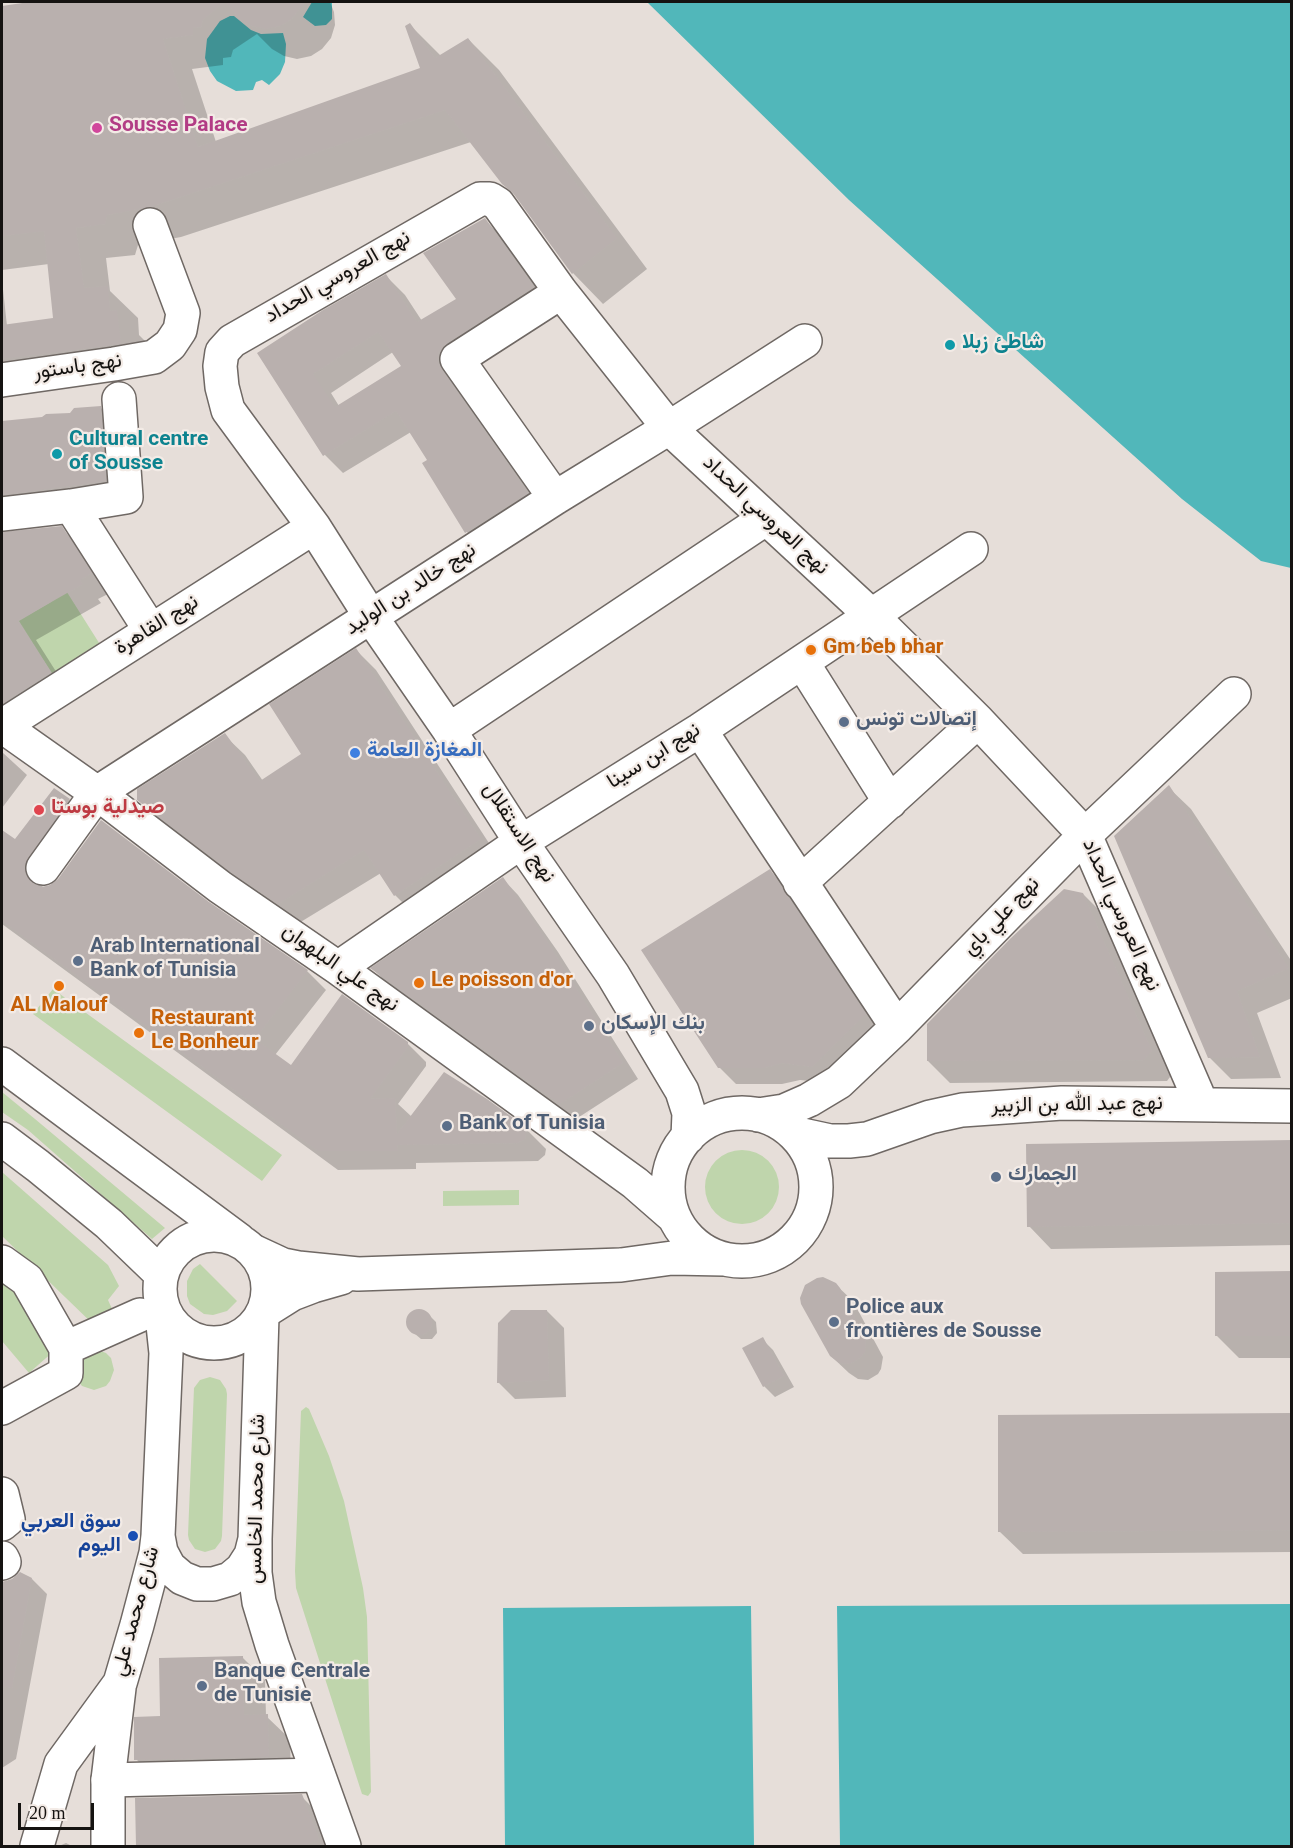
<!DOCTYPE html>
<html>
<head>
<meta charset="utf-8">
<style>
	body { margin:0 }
	#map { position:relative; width:1293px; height:1848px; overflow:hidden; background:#e6ded9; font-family:Georgia,serif }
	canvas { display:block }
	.frame { position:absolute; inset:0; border:3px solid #151311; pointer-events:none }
	.scale { position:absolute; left:18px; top:1803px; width:76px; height:27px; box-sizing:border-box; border:3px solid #151311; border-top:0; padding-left:8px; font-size:18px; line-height:21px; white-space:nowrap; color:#151311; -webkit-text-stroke:4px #f3ebe6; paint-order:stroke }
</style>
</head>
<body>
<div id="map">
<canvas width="1293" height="1848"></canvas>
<div class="frame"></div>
<div class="scale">20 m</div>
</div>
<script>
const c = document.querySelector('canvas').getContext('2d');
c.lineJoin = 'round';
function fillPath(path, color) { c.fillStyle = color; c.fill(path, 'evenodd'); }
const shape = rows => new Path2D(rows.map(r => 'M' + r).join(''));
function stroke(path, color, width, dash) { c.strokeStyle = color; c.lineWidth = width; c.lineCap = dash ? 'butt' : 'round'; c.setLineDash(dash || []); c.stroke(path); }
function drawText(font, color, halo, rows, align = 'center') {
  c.font = font + ' Georgia,Vazirmatn,serif'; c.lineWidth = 4.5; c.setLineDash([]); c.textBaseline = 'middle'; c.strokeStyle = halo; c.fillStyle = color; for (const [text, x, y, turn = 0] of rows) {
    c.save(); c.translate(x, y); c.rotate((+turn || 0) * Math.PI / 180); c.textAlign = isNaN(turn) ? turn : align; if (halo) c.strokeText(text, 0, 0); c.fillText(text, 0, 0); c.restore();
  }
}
fillPath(shape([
	[65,589,101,646,55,678,19,621,51,602],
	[53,989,282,1155,262,1181,33,1014],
	[2,1092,35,1119,165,1228,152,1239,28,1130,2,1112],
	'705 1187a37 37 0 1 1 74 0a37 37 0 1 1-74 0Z',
	[2,1172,108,1265,119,1286,108,1300,113,1311,97,1328,2,1236],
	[519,1190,519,1205,443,1206,443,1191],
	[200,1264,237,1301,227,1311,213,1315,204,1314,190,1304,187,1296,187,1281,193,1269],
	[2,1283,18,1294,54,1351,29,1373,2,1341],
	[95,1349,106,1353,111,1358,114,1370,110,1381,106,1386,94,1390,82,1386,78,1381,75,1363],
	[210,1377,220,1380,226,1389,227,1394,222,1536,221,1541,215,1549,205,1552,195,1549,189,1540,188,1535,194,1388,200,1380],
	[306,1407,309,1409,329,1456,344,1501,363,1588,367,1617,371,1792,368,1796,362,1794,296,1588,295,1571,301,1411]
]), '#bfd5ac');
fillPath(shape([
	[312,2,331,2,332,3,332,19,326,25,315,26,303,17],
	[647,2,1291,2,1291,568,1261,561,1182,499,849,200],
	[230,16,234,16,251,30,261,34,283,33,286,44,285,62,280,74,269,85,262,80,256,82,253,90,236,91,217,81,210,71,205,58,207,39,220,21],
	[1291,1604,1291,1846,840,1846,837,1606],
	[751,1606,754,1846,505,1846,503,1608]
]), '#51b7ba');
fillPath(shape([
	[38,2,330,2,334,12,335,25,331,38,322,49,311,56,297,59,284,56,272,49,257,34,233,50,231,57,223,58,223,65,192,69,216,142,421,69,410,25,441,56,468,39,499,70,647,269,603,304,573,273,521,201,503,183,471,142,181,237,138,245,135,255,106,258,110,291,138,318,139,335,147,343,2,393,2,280,7,326,55,320,49,264,2,270,2,8],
	[485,220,503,238,552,306,465,362,546,512,485,551,467,532,424,464,429,461,411,432,343,473,325,455,260,353,386,276,405,295,422,321,458,299],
	[393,352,403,367,339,406,331,393],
	[100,407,119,426,124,500,3,526,2,534,61,528,80,547,110,593,98,599,101,603,36,640,69,692,2,735,2,601,28,585,2,588,2,423,43,419],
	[356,650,376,670,500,860,415,915,395,895,381,873,299,923,253,892,159,820,138,799,224,735,245,755,263,781,303,754],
	[2,752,27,775,2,808],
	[1169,788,1191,809,1292,962,1292,998,1257,1013,1281,1078,1231,1079,1209,1057],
	[69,800,87,819,46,877,42,888,208,904,307,971,326,990,275,1055,291,1067,407,1043,426,1062,426,1066,398,1104,412,1117,526,1129,546,1149,545,1155,538,1161,416,1163,416,1169,338,1170,2,924,2,832,15,842],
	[770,871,787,888,882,1032,829,1083,800,1080,782,1084,736,1084,719,1067],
	[503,879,518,895,558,952,638,1079,576,1119,388,984,373,969],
	[1083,894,1105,916,1173,1073,1167,1081,950,1083,928,1061],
	[1292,1141,1292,1245,1051,1249,1029,1226],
	[1292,1273,1292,1358,1239,1358,1217,1336],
	[835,1284,853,1301,883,1357,881,1369,878,1374,868,1380,858,1379,849,1373,831,1356],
	[413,1311,425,1311,436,1322,437,1333,432,1339,421,1339,408,1328,408,1317],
	[547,1311,564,1328,566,1397,515,1399,498,1382],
	[762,1339,773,1350,794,1387,775,1397,764,1386],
	[1292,1414,1292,1552,1023,1554,1000,1532],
	[32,1579,47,1594,16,1759,2,1768,2,1583],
	[243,1658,265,1680,266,1716,290,1739,291,1779,159,1782,136,1759,162,1718],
	[301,1796,321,1816,333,1846,138,1846,137,1800],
	[66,1843,72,1846,73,1846,59,1846]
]), '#0003');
fillPath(shape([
	[29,2,224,2,203,20,201,27,193,28,193,35,163,39,198,147,420,68,405,26,410,23,435,58,468,38,617,238,572,274,513,193,502,184,445,110,150,207,107,215,105,224,76,228,84,288,108,286,110,311,117,310,121,344,2,359,2,325,53,318,44,231,2,236,2,6],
	[226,2,305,2,292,19,280,26,266,29,252,26,239,19],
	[485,218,534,287,447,343,439,352,438,361,442,370,528,493,465,533,422,463,427,460,396,411,323,456,257,353,323,310,386,274,417,322,456,299,423,253],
	[378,332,401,366,335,407,313,374],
	[101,406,106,481,2,495,2,421,42,417,46,414,70,413,74,408],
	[62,526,92,573,80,580,83,584,18,621,51,672,2,704,2,532],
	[356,648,481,839,394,896,364,850,278,904,231,872,137,800,137,789,225,733,260,781,301,754,269,704],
	[1169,785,1289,968,1237,991,1260,1057,1208,1058,1114,836],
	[54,788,70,799,28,858,24,867,26,875,32,883,42,887,50,885,58,879,101,820,209,902,308,970,255,1039,291,1065,342,994,408,1042,408,1047,370,1099,395,1098,397,1134,444,1072,487,1099,527,1128,525,1139,518,1143,397,1145,398,1151,318,1151,2,921,2,830,15,839],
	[770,869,866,1014,812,1067,782,1063,764,1068,718,1068,641,950],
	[503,877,543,935,623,1063,560,1104,370,968],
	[1064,889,1083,893,1152,1051,1144,1060,927,1061,927,1024,1011,938],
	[1292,1140,1292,1223,1027,1227,1026,1144],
	[1292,1271,1292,1336,1215,1336,1215,1272],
	[823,1277,836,1283,840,1288,866,1339,865,1352,861,1357,850,1364,839,1363,830,1356,801,1304,800,1298,805,1285,817,1278],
	'406 1322a13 13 0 1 1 26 0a13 13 0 1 1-26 0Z',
	[511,1310,547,1310,549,1380,497,1383,498,1323],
	[763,1337,784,1376,763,1387,742,1348],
	[1292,1413,1292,1530,998,1532,998,1415],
	[20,1572,32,1578,12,1688,2,1687,2,1582,12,1579],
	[243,1656,244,1715,268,1714,269,1757,134,1760,134,1717,160,1716,159,1658],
	[302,1794,319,1839,304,1846,294,1846,293,1845,136,1846,135,1798]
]), '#b9b0ae');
const minor = shape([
	[2,380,114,364,154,357,170,345,180,330,183,313,150,225],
	[555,498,457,359,561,292],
	[71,506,151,631],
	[2,514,71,506,126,497,119,399],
	[802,662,890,802],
	[2,726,97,793,220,887,338,968,635,1183,674,1217],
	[2,726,314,527],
	[449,730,765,519],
	[700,730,897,1027],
	[43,868,97,793,555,498,669,428,805,341],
	[800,883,978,721],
	[338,968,521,842,700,730,971,549],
	'668 1187a74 74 0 1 1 148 0a74 74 0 1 1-148 0Z',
	[758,1115,784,1111,809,1100,839,1082,897,1027,1085,835,1234,694],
	[793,1133,830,1141,849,1141,867,1139,930,1117,962,1110,1062,1103,1292,1106],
	[688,1137,689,1113,682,1091,613,975,521,842,449,730,371,617,314,527,228,410,222,387,220,366,222,352,232,341,480,199,490,199,498,204,561,292,669,428,872,616,978,721,1085,835,1202,1105],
	[255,1252,283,1265,298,1268,358,1274,621,1265,672,1258,724,1259],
	[2,1262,27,1280,66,1348,66,1373,2,1408],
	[265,1311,292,1294,313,1286,341,1278],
	[66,1348,140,1315],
	[2,1494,8,1519,2,1524],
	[2,1558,4,1562,2,1563],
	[108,1780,318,1775]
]);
const major = shape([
	[2,1064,239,1240],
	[2,1139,38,1166,109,1224,161,1274],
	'160 1289a54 54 0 1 1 108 0a54 54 0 1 1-108 0Z',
	[161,1306,166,1353,158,1536,161,1552,169,1567,182,1578,197,1584,213,1584,230,1579,242,1569,251,1555,255,1539],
	[262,1316,255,1539,255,1573,259,1602,272,1645,344,1846],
	[37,1846,61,1764,120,1683,137,1625,156,1553,158,1536],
	[108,1846,108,1780,119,1688]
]);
stroke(minor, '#6f6864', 36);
stroke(major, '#6f6864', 36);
stroke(minor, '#fff', 33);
stroke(major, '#fff', 33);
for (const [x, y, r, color] of [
	[97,128,6,"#d1479c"],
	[950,345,6,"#0f9aa8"],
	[57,454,6,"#0f9aa8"],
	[811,650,6,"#e8710a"],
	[844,722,6,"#5c6f8a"],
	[355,753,6,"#3f7fe0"],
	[39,810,6,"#e0444e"],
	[78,961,6,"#5c6f8a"],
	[419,983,6,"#e8710a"],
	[59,986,6,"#e8710a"],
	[589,1026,6,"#5c6f8a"],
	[139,1033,6,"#e8710a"],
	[447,1126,6,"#5c6f8a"],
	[996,1177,6,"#5c6f8a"],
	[834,1322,6,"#5c6f8a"],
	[133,1536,6,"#1a4fb4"],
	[202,1686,6,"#5c6f8a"]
]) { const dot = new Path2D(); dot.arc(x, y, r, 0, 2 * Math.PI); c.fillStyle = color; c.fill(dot); stroke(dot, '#f3ebe6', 2); }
drawText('bold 21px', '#b23c85', '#f3ebe6', [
	["Sousse Palace",109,128]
], 'left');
drawText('21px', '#151311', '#f3ebe6', [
	["نهج العروسي الحداد",339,279,-30],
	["نهج باستور",78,369,-8],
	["نهج العروسي الحداد",764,517,43],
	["نهج خالد بن الوليد",412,591,-33],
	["نهج القاهرة",158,627,-32],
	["نهج ابن سينا",655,758,-32],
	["نهج الاستقلال",517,834,57],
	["نهج العروسي الحداد",1119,916,66],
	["نهج علي باي",1003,918,-46],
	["نهج علي البلهوان",339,970,35],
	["نهج عبد الله بن الزبير",1077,1107,-1],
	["شارع محمد الخامس",259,1499,-89],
	["شارع محمد علي",138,1612,-75]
]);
drawText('bold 21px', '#0d838f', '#f3ebe6', [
	["شاطئ زبلا",962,345],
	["Cultural centre",69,442],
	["of Sousse",69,466]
], 'left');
drawText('bold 21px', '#c56008', '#f3ebe6', [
	["Gm beb bhar",823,650],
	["Le poisson d'or",431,983],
	["AL Malouf",59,1008,"center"],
	["Restaurant",151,1021],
	["Le Bonheur",151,1045]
], 'left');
drawText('bold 21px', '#4e5e75', '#f3ebe6', [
	["إتصالات تونس",856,722],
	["Arab International",90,949],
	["Bank of Tunisia",90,973],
	["بنك الإسكان",601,1026],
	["Bank of Tunisia",459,1126],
	["الجمارك",1008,1177],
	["Police aux",846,1310],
	["frontières de Sousse",846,1334],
	["Banque Centrale",214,1674],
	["de Tunisie",214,1698]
], 'left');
drawText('bold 21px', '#366cbe', '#f3ebe6', [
	["المغازة العامة",367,753]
], 'left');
drawText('bold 21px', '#be3a42', '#f3ebe6', [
	["صيدلية بوستا",51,810]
], 'left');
drawText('bold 21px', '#164399', '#f3ebe6', [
	["سوق العربي",121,1524],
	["اليوم",121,1548]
], 'right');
</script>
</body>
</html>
